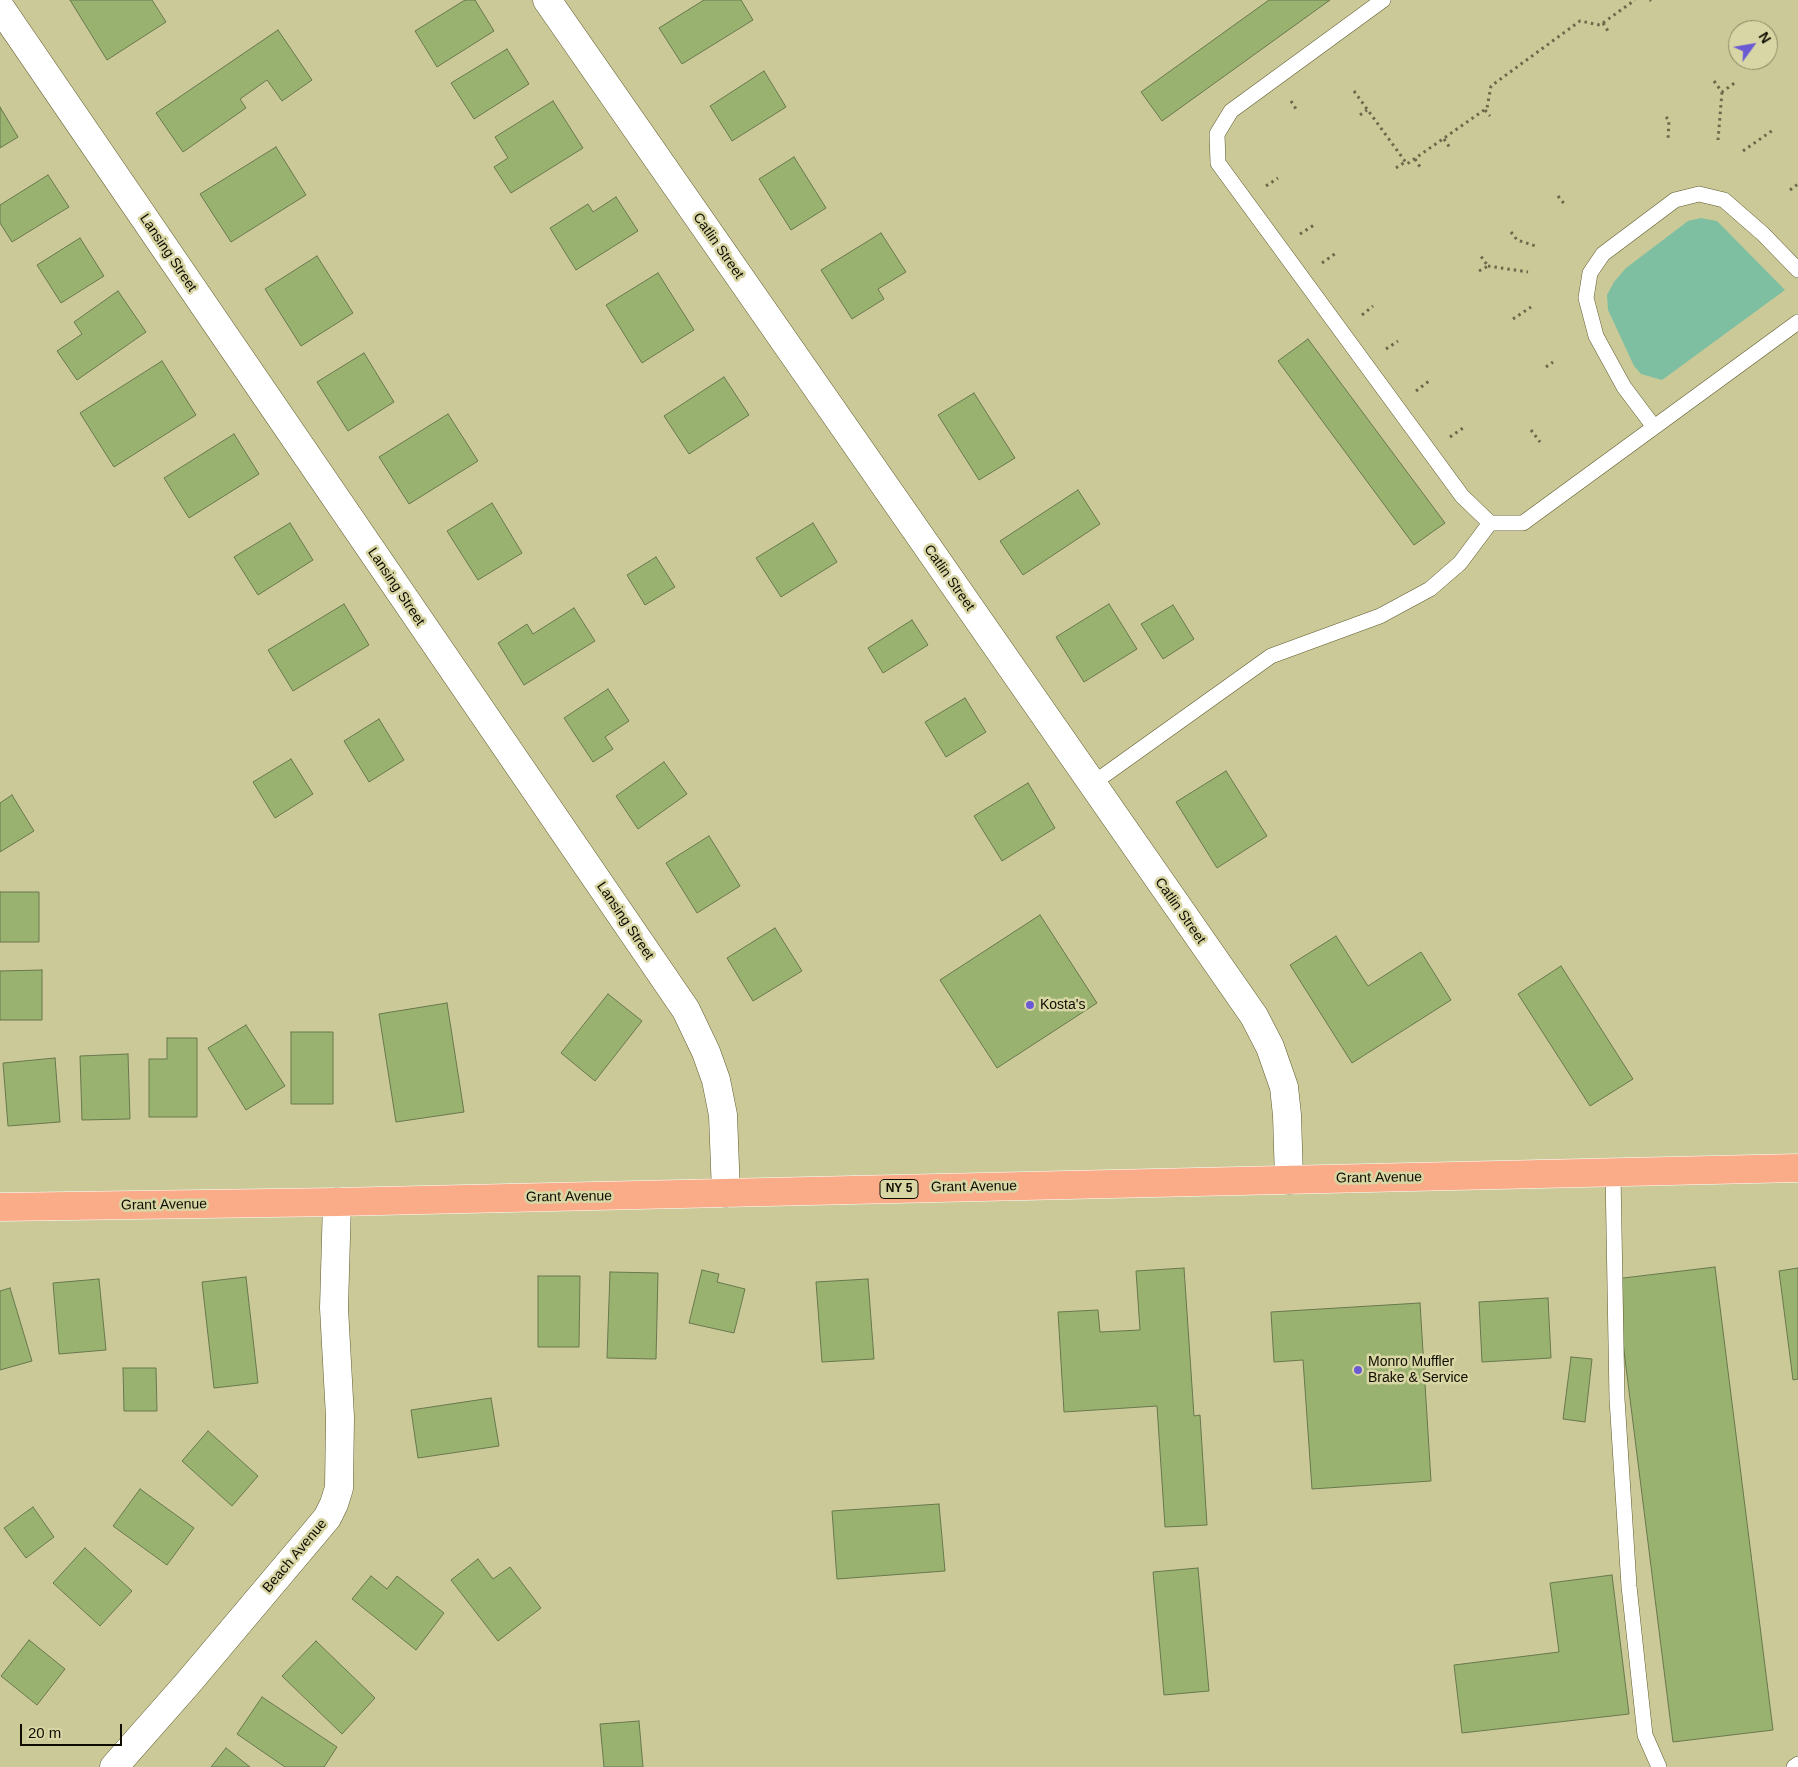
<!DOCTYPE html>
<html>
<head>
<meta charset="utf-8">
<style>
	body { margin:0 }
	#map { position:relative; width:1798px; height:1767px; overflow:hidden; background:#ccc998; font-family:Arial,sans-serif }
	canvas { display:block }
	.north { position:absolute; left:1728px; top:20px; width:50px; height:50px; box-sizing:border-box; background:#d9d6a5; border:1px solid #888663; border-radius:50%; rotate:58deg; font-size:14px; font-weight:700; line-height:20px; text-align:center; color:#0f0d00 }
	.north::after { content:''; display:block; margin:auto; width:18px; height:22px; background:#6a5bd4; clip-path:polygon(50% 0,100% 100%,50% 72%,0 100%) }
	.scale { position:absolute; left:20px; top:1724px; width:102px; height:22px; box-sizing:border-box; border:2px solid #0f0d00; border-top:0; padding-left:6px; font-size:15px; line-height:18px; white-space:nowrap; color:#0f0d00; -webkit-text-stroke:4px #d9d6a5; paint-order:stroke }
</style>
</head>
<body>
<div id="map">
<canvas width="1798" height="1767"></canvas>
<div class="north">N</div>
<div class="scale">20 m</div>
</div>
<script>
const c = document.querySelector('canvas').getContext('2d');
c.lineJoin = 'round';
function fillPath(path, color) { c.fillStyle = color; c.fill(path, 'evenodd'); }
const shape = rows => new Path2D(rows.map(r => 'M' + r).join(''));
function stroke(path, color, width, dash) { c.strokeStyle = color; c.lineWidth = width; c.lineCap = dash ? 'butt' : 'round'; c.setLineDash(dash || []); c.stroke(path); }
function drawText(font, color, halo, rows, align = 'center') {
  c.font = font + ' Arial,sans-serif'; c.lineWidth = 5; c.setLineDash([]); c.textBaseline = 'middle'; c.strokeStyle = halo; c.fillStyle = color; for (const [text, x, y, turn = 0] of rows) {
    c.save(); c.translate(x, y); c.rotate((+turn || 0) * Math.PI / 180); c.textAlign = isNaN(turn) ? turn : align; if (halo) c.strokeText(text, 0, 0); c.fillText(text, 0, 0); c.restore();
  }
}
fillPath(shape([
	[1701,218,1717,221,1785,290,1662,380,1641,374,1634,366,1608,310,1607,295,1614,282,1626,268,1688,221]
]), '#7ebfa2');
const building = shape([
	[70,0,152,0,166,22,107,60,70,0],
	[465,0,475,0,494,31,437,67,415,31,465,0],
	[704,0,741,0,753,20,682,64,659,28,704,0],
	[1269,0,1330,0,1162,121,1141,92,1269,0],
	[278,30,312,80,282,101,267,80,240,99,246,108,183,152,156,113,278,30],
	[507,49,529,84,474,119,451,83,507,49],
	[764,71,786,107,732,141,710,106,764,71],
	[553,101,583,148,511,193,494,167,508,158,495,137,553,101],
	[0,107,18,137,0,148,0,107],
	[276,147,306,195,231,242,200,194,276,147],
	[794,157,826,208,791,230,759,179,794,157],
	[48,175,69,207,12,242,0,223,0,205,48,175],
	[616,197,638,231,576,270,550,228,588,204,593,212,616,197],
	[881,233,906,272,878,289,884,299,852,319,821,270,881,233],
	[80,238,104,276,61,303,37,265,80,238],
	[317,256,353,313,301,346,265,289,317,256],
	[658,273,694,330,642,363,606,305,658,273],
	[118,291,146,332,77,380,57,351,82,334,74,322,118,291],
	[1308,339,1445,523,1414,545,1278,361,1308,339],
	[364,353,394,402,348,431,317,382,364,353],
	[162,361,196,415,114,467,80,413,162,361],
	[724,377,749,415,689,454,664,416,724,377],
	[974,393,1015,458,979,480,938,415,974,393],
	[448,414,478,461,409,504,379,457,448,414],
	[234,434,259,474,189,518,164,478,234,434],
	[1078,490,1100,524,1023,575,1000,541,1078,490],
	[492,503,522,553,478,580,447,531,492,503],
	[290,523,313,560,258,595,234,557,290,523],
	[813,523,837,562,781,597,756,558,813,523],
	[656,557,675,587,645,605,627,575,656,557],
	[344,604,369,645,293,691,268,650,344,604],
	[1109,604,1137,649,1084,682,1056,637,1109,604],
	[1173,605,1194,639,1163,659,1141,624,1173,605],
	[574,608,595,641,524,685,498,643,527,624,533,634,574,608],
	[912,620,928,645,883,673,868,648,912,620],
	[608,689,629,721,605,737,613,749,593,762,564,718,608,689],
	[965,698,986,732,946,757,925,722,965,698],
	[379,719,404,760,369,782,344,741,379,719],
	[291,759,313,794,275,818,253,782,291,759],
	[664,762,687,794,638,829,616,796,664,762],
	[1226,771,1267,836,1217,868,1176,802,1226,771],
	[1028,783,1055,828,1002,861,974,816,1028,783],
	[12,795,34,831,0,852,0,803,12,795],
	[709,836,740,886,697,913,666,863,709,836],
	[0,892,39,892,39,942,0,942,0,892],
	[1040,915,1097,1003,997,1068,940,980,1040,915],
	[775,928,802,971,753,1001,727,958,775,928],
	[1336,936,1368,986,1421,952,1451,1000,1352,1063,1290,965,1336,936],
	[1561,966,1633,1079,1590,1106,1518,994,1561,966],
	[42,970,42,1020,0,1020,0,971,42,970],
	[608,994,642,1021,595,1081,561,1053,608,994],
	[447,1003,464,1112,396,1122,379,1014,447,1003],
	[246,1025,285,1086,246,1110,208,1048,246,1025],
	[291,1032,333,1032,333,1104,291,1104,291,1032],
	[167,1038,197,1038,197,1117,149,1117,149,1059,167,1059,167,1038],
	[128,1054,130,1119,82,1120,80,1056,128,1054],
	[55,1058,60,1122,8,1126,3,1063,55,1058],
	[1715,1267,1773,1730,1673,1742,1615,1279,1715,1267],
	[1184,1268,1194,1416,1200,1415,1207,1525,1165,1527,1157,1406,1064,1412,1058,1312,1098,1310,1100,1332,1140,1330,1136,1271,1184,1268],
	[1798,1268,1798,1379,1793,1380,1779,1271,1798,1268],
	[702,1270,719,1274,717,1282,745,1289,734,1333,689,1323,702,1270],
	[610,1272,658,1273,656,1359,607,1358,610,1272],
	[538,1276,580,1276,579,1347,538,1347,538,1276],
	[246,1277,258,1383,214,1388,202,1282,246,1277],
	[99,1279,106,1350,59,1354,53,1283,99,1279],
	[868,1279,874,1359,822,1362,816,1282,868,1279],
	[10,1288,32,1361,0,1370,0,1291,10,1288],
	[1548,1298,1551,1358,1482,1362,1479,1302,1548,1298],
	[1420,1303,1431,1481,1312,1489,1303,1360,1274,1362,1271,1312,1420,1303],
	[1571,1357,1592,1359,1585,1422,1563,1419,1571,1357],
	[123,1368,156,1368,157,1411,124,1411,123,1368],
	[491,1398,499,1446,418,1458,411,1410,491,1398],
	[208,1431,258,1476,232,1506,182,1461,208,1431],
	[140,1489,194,1528,167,1565,113,1526,140,1489],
	[939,1504,945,1571,837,1579,832,1511,939,1504],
	[33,1507,54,1537,26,1558,4,1528,33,1507],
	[85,1548,132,1591,100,1626,53,1583,85,1548],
	[478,1559,493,1579,510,1567,541,1608,498,1641,451,1580,478,1559],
	[1198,1568,1209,1691,1164,1695,1153,1572,1198,1568],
	[1612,1575,1629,1714,1462,1733,1454,1665,1559,1652,1550,1583,1612,1575],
	[371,1576,387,1589,397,1576,444,1613,416,1650,352,1599,371,1576],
	[29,1640,65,1669,37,1705,1,1676,29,1640],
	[316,1641,375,1698,342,1734,282,1676,316,1641],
	[262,1697,337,1747,324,1767,285,1767,237,1734,262,1697],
	[639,1721,643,1767,604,1767,600,1724,639,1721],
	[226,1748,250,1767,211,1767,226,1748]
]);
fillPath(building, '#9ab270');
stroke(building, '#68784d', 1);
const service = shape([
	[1383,0,1231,111,1217,134,1218,163,1462,496,1490,523,1523,523,1798,322],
	[1654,427,1624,387,1596,336,1586,298,1590,273,1603,254,1675,200,1699,194,1724,200,1763,234,1798,270],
	[1092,784,1271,656,1380,616,1430,589,1460,563,1490,523],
	[1613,1173,1617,1399,1629,1586,1645,1735,1659,1767],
	[1794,1767,1798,1764]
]);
const minor = shape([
	[547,0,1254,1016,1270,1047,1284,1087,1287,1115,1289,1180],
	[0,7,686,1010,706,1052,716,1080,723,1115,726,1193],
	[114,1767,188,1683,327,1518,334,1504,339,1488,340,1417,334,1308,337,1202]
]);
const trunk = shape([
	[0,1207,337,1202,1798,1168]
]);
stroke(service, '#5e5b2d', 16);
stroke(minor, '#5e5b2d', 29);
stroke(trunk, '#fff', 29);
stroke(shape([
	[1650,0,1651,1],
	[1603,23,1608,31],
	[1714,81,1722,92,1736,82],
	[1354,91,1407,164,1487,108,1491,86,1580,21,1600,25,1635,0],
	[1291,101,1296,109],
	[1485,110,1490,116],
	[1360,115,1367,110],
	[1666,117,1669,120,1668,140],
	[1444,139,1450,148],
	[1718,140,1722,92],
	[1743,151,1773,130],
	[1415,159,1422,170],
	[1396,168,1405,162],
	[1266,186,1278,178],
	[1790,190,1798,184],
	[1558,196,1566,206],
	[1511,232,1517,240,1536,246],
	[1300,234,1314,225],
	[1322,263,1336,253],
	[1488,266,1528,272],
	[1479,271,1488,266,1480,255],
	[1362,315,1373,306],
	[1513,319,1531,307],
	[1386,349,1398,341],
	[1546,367,1553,362],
	[1416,391,1429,381],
	[1531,430,1540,442],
	[1450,437,1463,428]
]), '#6b694a', 3, [2.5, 4]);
stroke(service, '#fff', 15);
stroke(minor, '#fff', 28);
stroke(trunk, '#faab87', 28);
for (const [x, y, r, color] of [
	[1030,1005,5,"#6a5bd4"],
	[1358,1370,5,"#6a5bd4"]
]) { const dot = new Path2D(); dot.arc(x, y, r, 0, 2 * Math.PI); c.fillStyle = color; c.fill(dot); stroke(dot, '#d9d6a5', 2); }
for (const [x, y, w] of [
	[899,1189,38]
]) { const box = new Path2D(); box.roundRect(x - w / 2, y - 9.5, w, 19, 4); c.fillStyle = '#d9d6a5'; c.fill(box); stroke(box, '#0f0d00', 1); }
drawText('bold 12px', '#0f0d00', null, [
	["NY 5",899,1189]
]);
drawText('14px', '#0f0d00', '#d9d6a5', [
	["Catlin Street",718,246,55],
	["Lansing Street",168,253,56],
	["Catlin Street",949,578,55],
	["Lansing Street",396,587,56],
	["Catlin Street",1180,911,55],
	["Lansing Street",625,921,56],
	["Grant Avenue",1379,1178,-1],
	["Grant Avenue",974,1187,-1],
	["Grant Avenue",569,1197,-1],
	["Grant Avenue",164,1205,-1],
	["Beach Avenue",295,1556,-50]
]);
drawText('14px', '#0f0d00', '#d9d6a5', [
	["Kosta's",1040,1005],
	["Monro Muffler",1368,1362],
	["Brake & Service",1368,1378]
], 'left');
</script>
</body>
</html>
